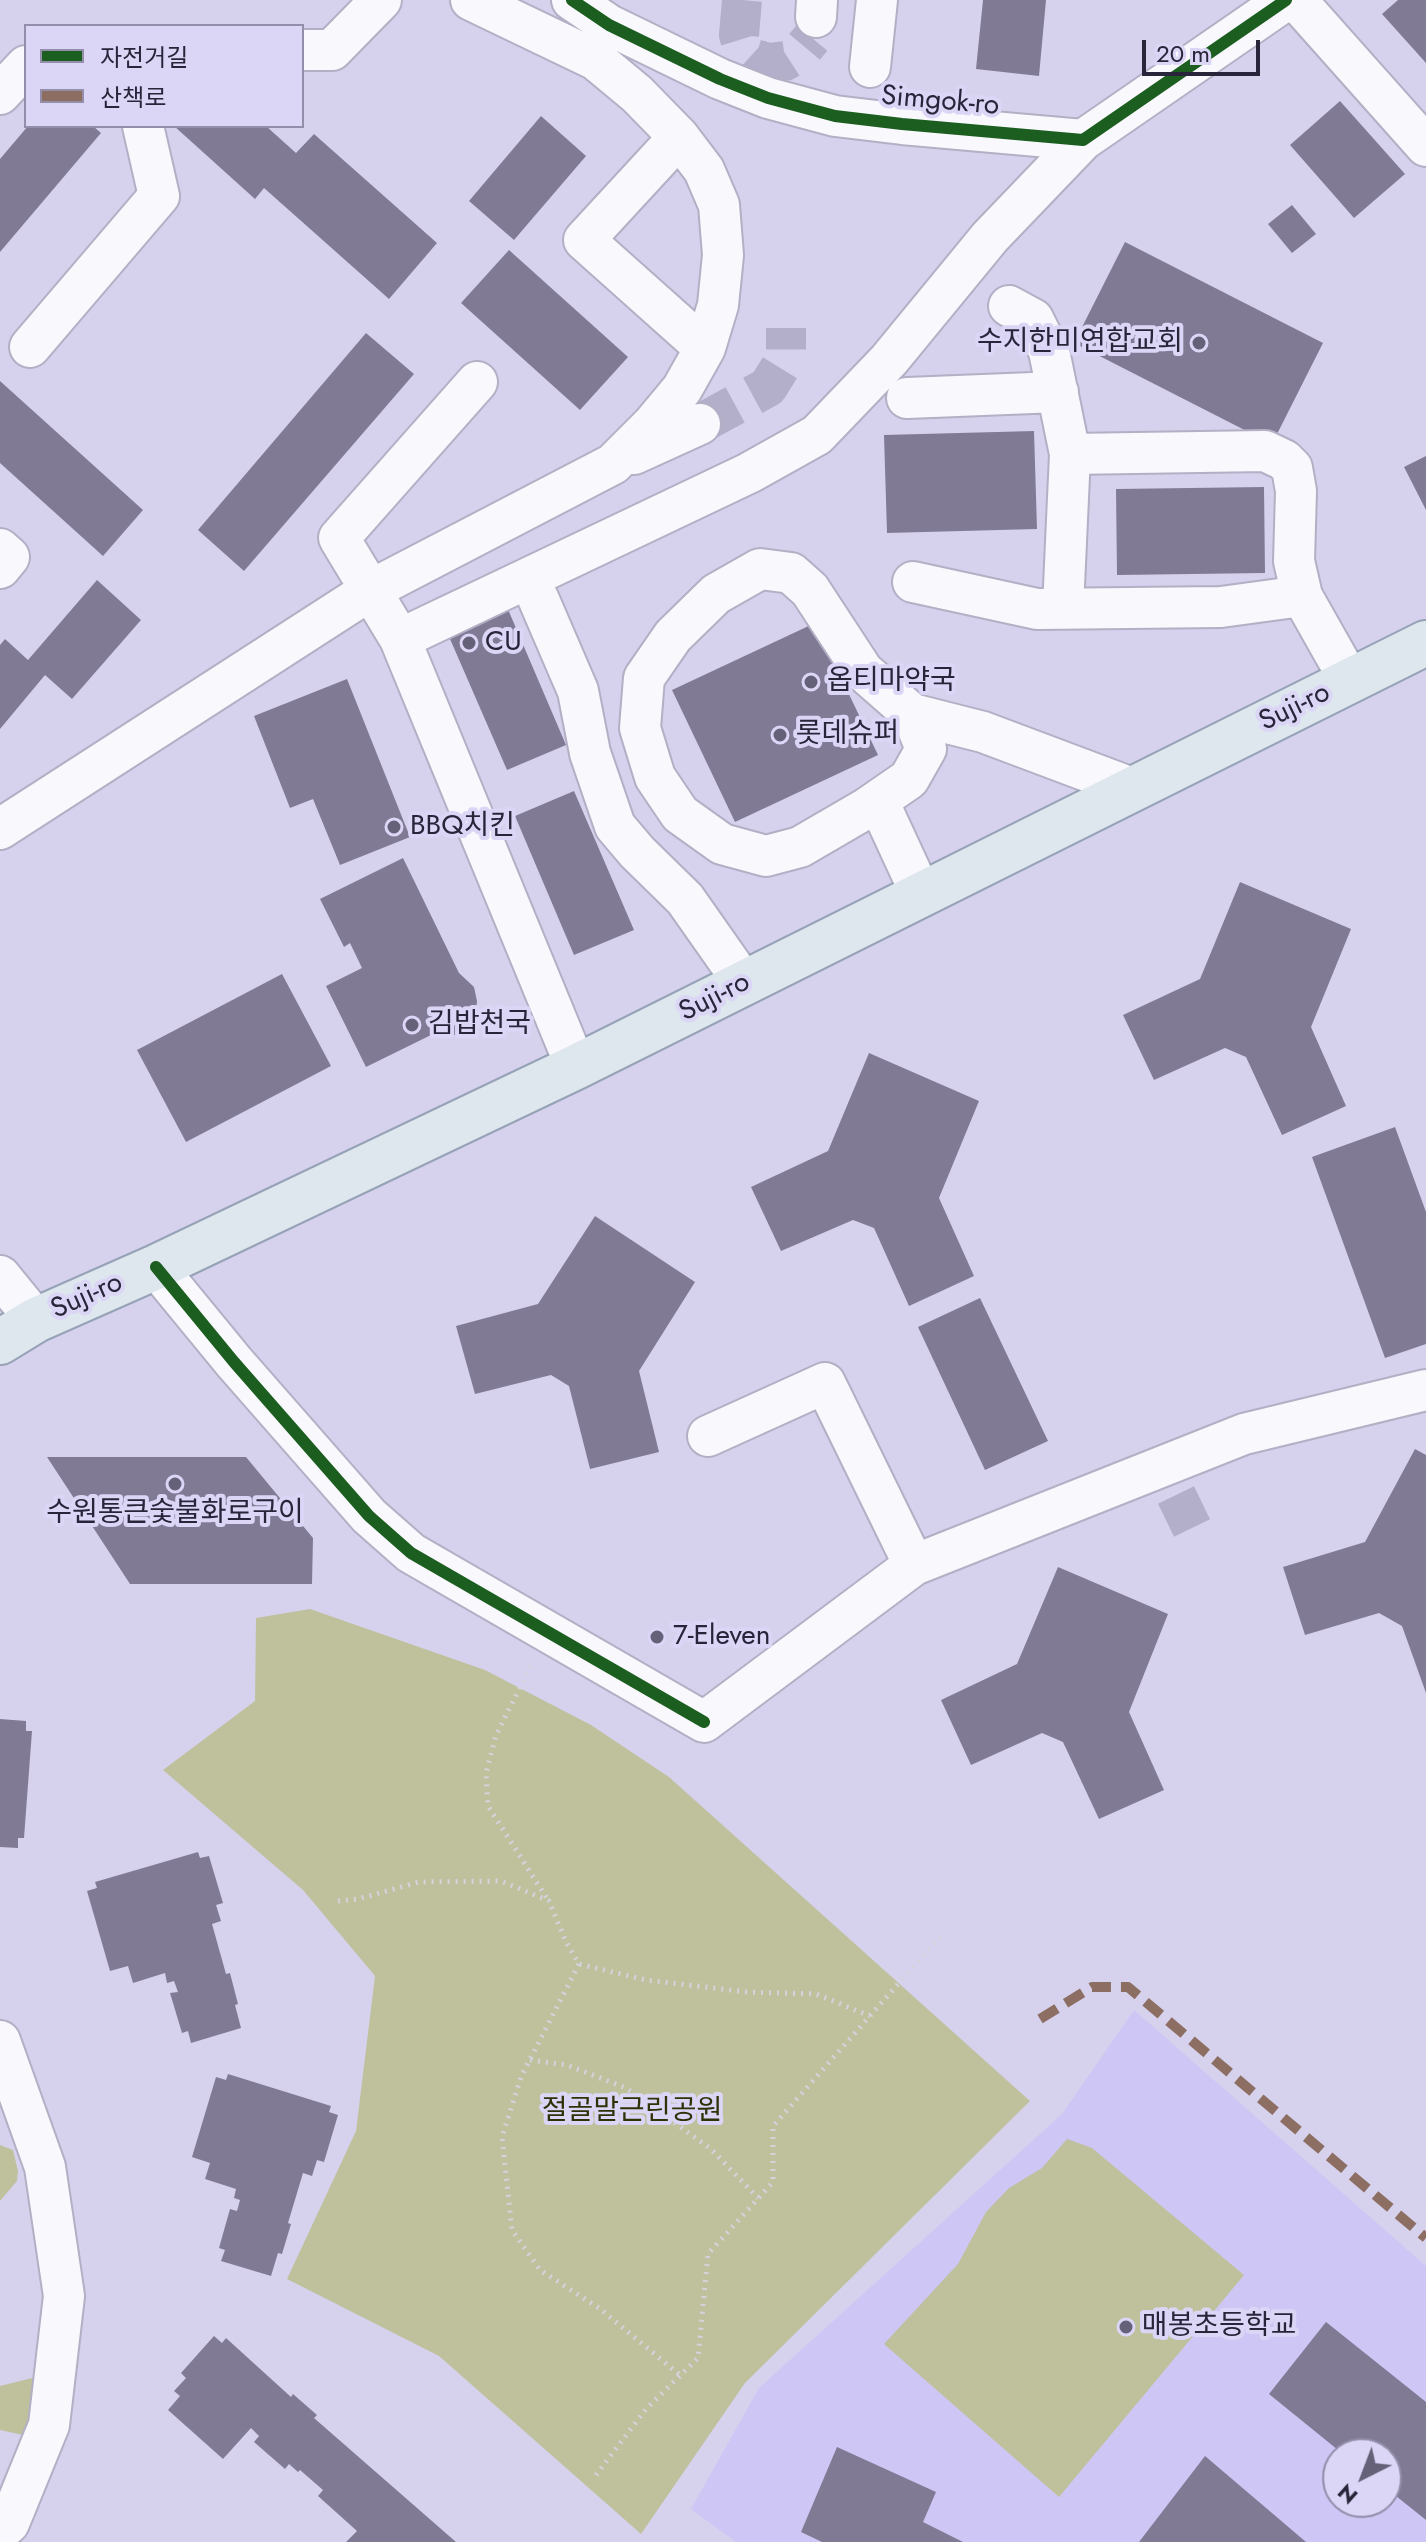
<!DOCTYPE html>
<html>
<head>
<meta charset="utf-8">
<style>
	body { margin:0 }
	#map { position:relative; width:1426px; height:2542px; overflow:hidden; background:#d6d2ee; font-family:Jost,"Noto Sans KR",sans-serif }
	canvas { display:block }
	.legend { position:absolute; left:24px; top:24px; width:280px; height:104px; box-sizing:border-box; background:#dbd5f6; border:2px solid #938eaa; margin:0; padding:10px 14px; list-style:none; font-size:24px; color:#282439 }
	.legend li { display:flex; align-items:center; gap:16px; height:40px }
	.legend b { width:40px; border:2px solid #938eaa }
	.north { position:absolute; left:1322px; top:2438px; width:80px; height:80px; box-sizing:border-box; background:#dbd5f6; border:2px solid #938eaa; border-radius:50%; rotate:222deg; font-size:22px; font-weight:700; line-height:32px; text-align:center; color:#282439 }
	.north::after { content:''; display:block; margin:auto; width:28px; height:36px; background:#656178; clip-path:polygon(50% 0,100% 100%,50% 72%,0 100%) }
	.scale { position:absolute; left:1142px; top:40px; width:118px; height:36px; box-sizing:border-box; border:4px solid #282439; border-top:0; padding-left:10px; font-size:24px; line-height:28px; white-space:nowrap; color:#282439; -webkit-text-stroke:6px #dbd5f6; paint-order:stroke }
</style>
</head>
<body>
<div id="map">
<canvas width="1426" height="2542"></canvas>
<ul class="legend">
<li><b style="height:10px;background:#1b5e20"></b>자전거길</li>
<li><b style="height:10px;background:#8d6e63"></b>산책로</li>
</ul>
<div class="north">N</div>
<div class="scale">20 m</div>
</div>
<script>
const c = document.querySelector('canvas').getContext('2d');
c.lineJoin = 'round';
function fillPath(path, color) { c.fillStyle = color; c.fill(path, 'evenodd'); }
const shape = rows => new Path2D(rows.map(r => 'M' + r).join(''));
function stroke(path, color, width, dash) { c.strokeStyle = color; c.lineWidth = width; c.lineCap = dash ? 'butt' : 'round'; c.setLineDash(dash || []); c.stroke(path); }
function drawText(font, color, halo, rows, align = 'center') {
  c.font = font + ' Jost,"Noto Sans KR",sans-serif'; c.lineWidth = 8; c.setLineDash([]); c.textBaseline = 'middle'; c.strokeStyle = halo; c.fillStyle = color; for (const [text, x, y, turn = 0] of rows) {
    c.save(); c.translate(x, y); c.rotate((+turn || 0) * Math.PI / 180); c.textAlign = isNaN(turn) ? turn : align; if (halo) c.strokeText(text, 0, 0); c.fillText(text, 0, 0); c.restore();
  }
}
fillPath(shape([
	[1134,2010,1426,2266,1426,2542,736,2542,691,2509,759,2388,1062,2114],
	[1338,2454,1386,2454,1386,2502,1338,2502]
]), '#cec6f4');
fillPath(shape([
	[310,1609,485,1670,591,1725,669,1777,1030,2101,745,2383,641,2534,439,2356,287,2279,356,2131,375,1976,303,1890,163,1770,255,1701,256,1618],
	[1067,2139,1092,2148,1244,2275,1059,2497,884,2344,958,2264,986,2212,1009,2188,1042,2168],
	[0,2145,13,2150,18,2171,17,2181,0,2201],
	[32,2378,43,2390,41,2439,0,2430,0,2386]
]), '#bfc19d');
fillPath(shape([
	[983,0,1046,0,1039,76,976,69],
	[1398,0,1426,0,1426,63,1382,14],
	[1340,101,1405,174,1354,218,1290,145],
	[541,116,586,156,514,240,469,201],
	[28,126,93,126,101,133,0,252,0,159],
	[174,126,266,126,296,153,314,134,437,243,389,299,264,188,255,199],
	[1292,205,1316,234,1292,253,1268,224],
	[1125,242,1323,343,1272,444,1074,343],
	[509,250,628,357,580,410,461,303],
	[366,333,414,374,244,571,198,530],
	[0,381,143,510,103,556,0,463],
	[1034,431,1037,529,887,533,884,435],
	[1426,456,1426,510,1404,467],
	[1264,487,1265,573,1117,575,1116,489],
	[97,580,141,620,72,699,45,675,0,729,0,645,5,639,28,660],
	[507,607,566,745,507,770,447,632],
	[815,623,878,755,735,822,672,690],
	[347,679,410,837,340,865,313,799,290,808,254,716],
	[574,791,634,930,574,955,515,816],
	[403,858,459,973,474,987,477,1001,476,1014,469,1025,458,1034,445,1037,431,1035,366,1067,326,986,362,968,350,943,344,947,320,899],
	[1240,882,1351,929,1311,1027,1346,1106,1282,1135,1246,1057,1225,1048,1154,1080,1123,1015,1200,979],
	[282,974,331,1066,186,1142,137,1050],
	[869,1053,979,1101,939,1198,974,1276,909,1306,874,1228,853,1220,781,1251,751,1187,828,1151],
	[1395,1127,1426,1212,1426,1344,1385,1358,1312,1157],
	[595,1216,695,1282,639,1371,659,1452,590,1469,569,1386,551,1375,475,1394,456,1326,538,1304],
	[980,1298,1048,1441,985,1470,918,1327],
	[1415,1449,1426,1455,1426,1693,1402,1626,1379,1613,1305,1635,1283,1567,1365,1542],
	[47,1457,246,1457,313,1538,312,1584,130,1584],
	[1058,1567,1168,1614,1129,1712,1164,1790,1099,1819,1063,1742,1042,1733,971,1765,941,1700,1017,1664],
	[0,1719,26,1721,26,1731,32,1731,24,1838,18,1838,18,1848,0,1847],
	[198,1852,200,1858,209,1856,223,1903,216,1905,221,1921,212,1924,226,1974,230,1973,238,2004,235,2005,241,2028,191,2043,188,2031,182,2033,170,1993,178,1992,174,1981,167,1983,165,1973,133,1983,128,1966,110,1971,87,1891,97,1888,95,1882],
	[228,2074,331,2106,329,2112,338,2115,324,2162,317,2160,312,2176,303,2173,288,2223,291,2224,282,2254,278,2253,271,2276,221,2261,225,2250,219,2248,230,2209,237,2211,240,2200,234,2198,236,2189,205,2179,210,2163,192,2157,216,2077,226,2080],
	[1326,2322,1426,2402,1426,2520,1386,2488,1386,2454,1343,2454,1269,2394],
	[214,2336,222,2343,226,2338,291,2397,293,2394,317,2415,314,2418,456,2542,346,2542,357,2531,318,2496,323,2490,300,2470,298,2472,289,2464,285,2469,254,2442,259,2436,251,2428,223,2459,168,2410,180,2396,174,2391,186,2378,181,2373],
	[837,2447,936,2492,923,2522,963,2542,822,2542,801,2532],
	[1205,2456,1306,2542,1139,2542]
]), '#817a95');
stroke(shape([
	[742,0,739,35,743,48,755,59,768,63,785,61,802,50,812,38],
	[700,424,768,387,786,358,786,328],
	[1176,1495,1192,1528]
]), '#b3afca', 40, [40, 20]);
const minor = shape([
	[572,0,609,25,720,79,768,98,835,116,902,124,1083,140],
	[1296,0,1426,146],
	[816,17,817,0],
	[302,50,332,50,381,0],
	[870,67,877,0],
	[0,94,26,66],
	[679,137,584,240,705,348],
	[1009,306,1033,319,1049,351,1070,454,1063,608],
	[30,347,159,196,143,126],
	[477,382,339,538,400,639,576,1067],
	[907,398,1058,392],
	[634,454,700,424],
	[1070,454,1265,451,1284,460,1292,468,1296,491,1294,561,1302,596,1350,681],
	[0,549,9,557,0,568],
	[913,582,1037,609,1221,607,1302,596],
	[538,598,578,691,590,753,615,826,637,852,685,899,744,983],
	[400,639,749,473,817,435,889,360,990,237,1083,140,1286,0],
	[912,714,926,749,909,779,867,808,800,847,766,856,722,844,680,814,655,777,640,728,644,678,673,636,716,594,760,569,791,573,810,590,863,671,912,714,983,732,1132,788],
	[878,801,921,894],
	[0,829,369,591,613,464,652,425,682,389,705,348,718,305,723,255,719,205,704,170,679,137,637,94,596,60,471,0],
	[156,1267,234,1362,369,1516,411,1553,704,1722,914,1565,1244,1434,1426,1390],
	[0,1276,36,1320],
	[708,1436,825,1383,914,1565],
	[0,2041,45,2167,64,2296,49,2425,9,2523,0,2531]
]);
const major = shape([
	[0,1342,36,1320,156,1267,576,1067,1426,643]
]);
stroke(minor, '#b3afc5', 44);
stroke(major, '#96a2b6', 48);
stroke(shape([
	[531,1666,496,1735,486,1773,488,1806,548,1900],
	[338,1901,358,1899,419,1882,501,1881,549,1901,566,1942,579,1964,646,1980,747,1992,816,1994,870,2016],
	[579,1964,521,2077,502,2137,512,2230,540,2270,599,2308,681,2376],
	[530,2060,567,2065,626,2088,711,2149,758,2198],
	[596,2475,646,2409,698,2358,708,2254,773,2182,773,2126,943,1933]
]), '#d4d3dc', 5, [2, 6]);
stroke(minor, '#f9f8fc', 40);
stroke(major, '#dee6ee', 44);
stroke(shape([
	[1040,2019,1092,1987,1128,1987,1426,2238]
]), '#8d6e63', 10, [20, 10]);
stroke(shape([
	[572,0,609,25,720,79,768,98,835,116,902,124,1083,140,1286,0],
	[156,1267,234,1362,369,1516,411,1553,704,1722]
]), '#1b5e20', 12);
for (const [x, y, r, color] of [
	[1199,343,8,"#656178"],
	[469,643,8,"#656178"],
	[811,682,8,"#656178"],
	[780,735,8,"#656178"],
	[394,827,8,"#656178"],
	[412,1025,8,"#656178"],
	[175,1484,8,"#656178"],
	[657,1637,8,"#656178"],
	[1126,2327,8,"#656178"]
]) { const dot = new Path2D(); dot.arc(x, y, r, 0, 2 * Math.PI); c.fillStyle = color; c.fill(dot); stroke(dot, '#dbd5f6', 3); }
drawText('28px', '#282439', '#dbd5f6', [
	["Simgok-ro",940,102,5],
	["Suji-ro",1295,708,-26],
	["Suji-ro",715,998,-27],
	["Suji-ro",87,1297,-24]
]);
drawText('28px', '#282439', '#dbd5f6', [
	["수지한미연합교회",1183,343,"right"],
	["CU",485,643],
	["옵티마약국",827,682],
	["롯데슈퍼",796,735],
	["BBQ치킨",410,827],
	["김밥천국",428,1025],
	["수원통큰숯불화로구이",175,1514,"center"],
	["7-Eleven",673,1637],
	["매봉초등학교",1142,2327]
], 'left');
drawText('28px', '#2f3106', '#dbd5f6', [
	["절골말근린공원",632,2112]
]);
</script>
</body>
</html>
